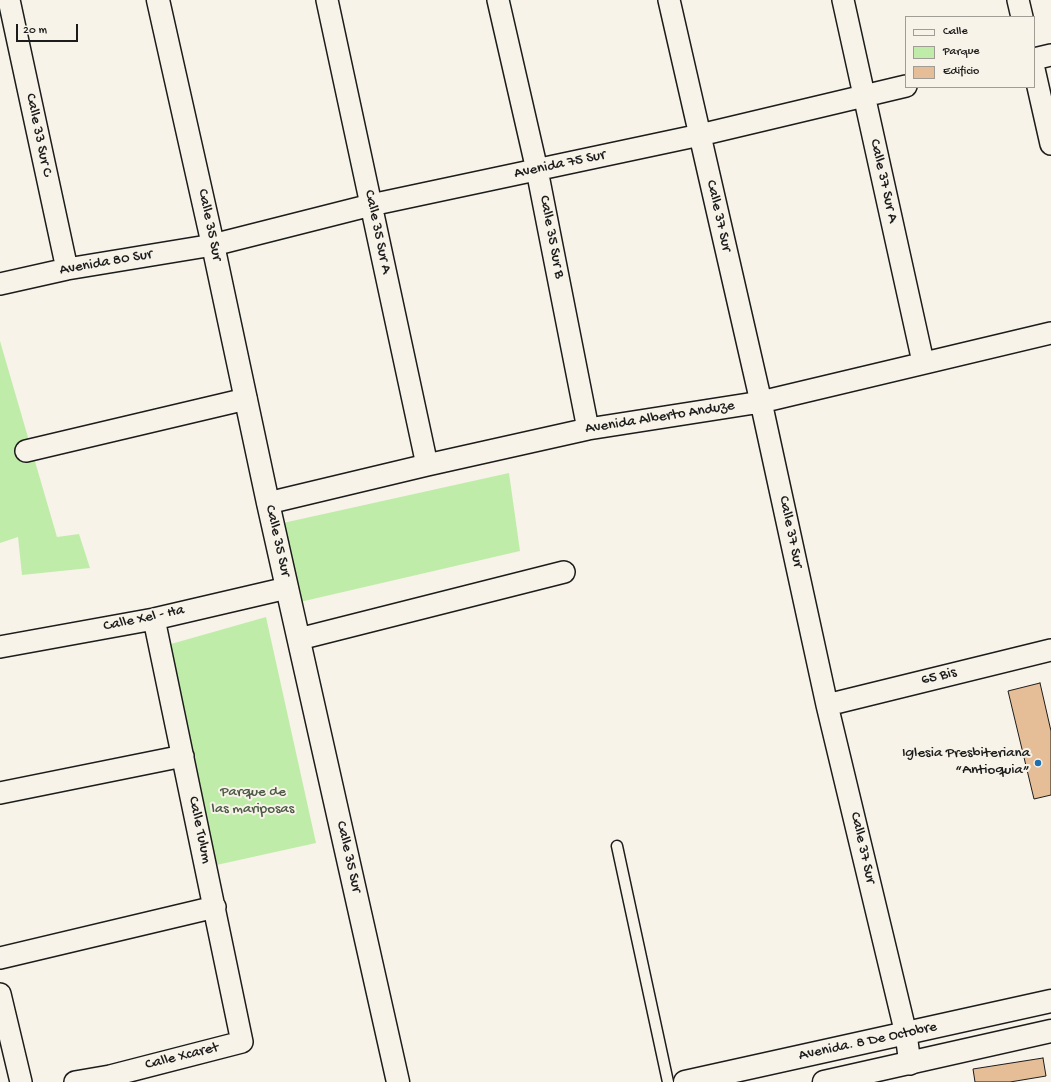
<!DOCTYPE html>
<html>
<head>
<meta charset="utf-8">
<style>
	body { margin:0 }
	#map { position:relative; width:1051px; height:1082px; overflow:hidden; background:#f7f3e8; font-family:"Gochi Hand",sans-serif }
	canvas { display:block }
	.legend { position:absolute; left:905px; top:16px; width:130px; height:72px; box-sizing:border-box; background:#f7f3e8; border:1px solid #9f9d96; margin:0; padding:5px 7px; list-style:none; font-size:12px; color:#1c1c1c }
	.legend li { display:flex; align-items:center; gap:8px; height:20px }
	.legend b { width:20px; border:1px solid #9f9d96 }
	.scale { position:absolute; left:16px; top:24px; width:62px; height:18px; box-sizing:border-box; border:2px solid #1c1c1c; border-top:0; padding-left:5px; font-size:12px; line-height:14px; white-space:nowrap; color:#1c1c1c; -webkit-text-stroke:3px #f7f3e8; paint-order:stroke }
</style>
</head>
<body>
<div id="map">
<canvas width="1051" height="1082"></canvas>
<ul class="legend">
<li><b style="height:5px;background:#f7f3e8"></b>Calle</li>
<li><b style="height:11px;background:#c0ecaa"></b>Parque</li>
<li><b style="height:11px;background:#e5bd96"></b>Edificio</li>
</ul>
<div class="scale">20 m</div>
</div>
<script>
const c = document.querySelector('canvas').getContext('2d');
c.lineJoin = 'round';
function fillPath(path, color) { c.fillStyle = color; c.fill(path, 'evenodd'); }
const shape = rows => new Path2D(rows.map(r => 'M' + r).join(''));
function stroke(path, color, width, dash) { c.strokeStyle = color; c.lineWidth = width; c.lineCap = dash ? 'butt' : 'round'; c.setLineDash(dash || []); c.stroke(path); }
function drawText(font, color, halo, rows, align = 'center') {
  c.font = font + ' "Gochi Hand",sans-serif'; c.lineWidth = 4; c.setLineDash([]); c.textBaseline = 'middle'; c.strokeStyle = halo; c.fillStyle = color; for (const [text, x, y, turn = 0] of rows) {
    c.save(); c.translate(x, y); c.rotate((+turn || 0) * Math.PI / 180); c.textAlign = isNaN(turn) ? turn : align; if (halo) c.strokeText(text, 0, 0); c.fillText(text, 0, 0); c.restore();
  }
}
fillPath(shape([
	[0,341,57,537,79,534,90,568,22,575,18,537,0,543],
	[509,473,520,551,300,602,283,523],
	[266,617,316,843,212,866,171,644]
]), '#c0ecaa');
const building = shape([
	[1040,683,1051,731,1051,795,1034,799,1008,691,1040,683],
	[1043,1058,1046,1076,1010,1082,975,1082,973,1069,1043,1058]
]);
fillPath(building, '#e5bd96');
stroke(building, '#1c1c1c', 1);
const lane = shape([
	[617,846,668,1082]
]);
const street = shape([
	[9,0,67,269],
	[327,0,427,465],
	[498,0,537,170,588,429],
	[669,0,761,402,827,705,906,1034,910,1064],
	[843,0,923,362],
	[1018,0,1022,17],
	[1034,59,1051,55],
	[1034,69,1051,144],
	[0,284,67,269,213,245,371,205,700,135,906,86],
	[26,451,246,399],
	[268,503,427,465,588,429,761,402,1051,333],
	[299,639,564,572],
	[0,647,154,619,287,588],
	[827,705,1051,650],
	[0,793,183,756],
	[0,958,215,907],
	[0,994,21,1082],
	[75,1082,110,1076,242,1042,154,619]
]);
const secondary = shape([
	[158,0,213,245,268,503,398,1082],
	[685,1082,1051,1001],
	[824,1082,1051,1031]
]);
stroke(lane, '#1c1c1c', 13);
stroke(street, '#1c1c1c', 24);
stroke(secondary, '#1c1c1c', 25);
stroke(lane, '#f7f3e8', 10);
stroke(street, '#f7f3e8', 21);
stroke(secondary, '#f7f3e8', 22);
for (const [x, y, r, color] of [
	[1038,763,4,"#1f6fb2"]
]) { const dot = new Path2D(); dot.arc(x, y, r, 0, 2 * Math.PI); c.fillStyle = color; c.fill(dot); stroke(dot, '#f7f3e8', 1.5); }
drawText('15px', '#1c1c1c', '#f7f3e8', [
	["Calle 33 Sur C",38,135,78],
	["Avenida 75 Sur",560,165,-12],
	["Calle 37 Sur A",883,181,77],
	["Calle 37 Sur",718,216,77],
	["Calle 35 Sur",209,225,78],
	["Calle 35 Sur A",377,232,78],
	["Calle 35 Sur B",551,237,79],
	["Avenida 80 Sur",106,263,-10],
	["Avenida Alberto Anduze",660,418,-9],
	["Calle 37 Sur",790,532,78],
	["Calle 35 Sur",277,541,77],
	["Calle Xel - Ha",144,619,-12],
	["65 Bis",939,677,-14],
	["Calle Tulum",199,830,78],
	["Calle 37 Sur",862,848,77],
	["Calle 35 Sur",348,857,77],
	["Avenida. 8 De Octobre",868,1042,-12],
	["Calle Xcaret",182,1057,-14]
]);
drawText('15px', '#1c1c1c', '#f7f3e8', [
	["Iglesia Presbiteriana",1030,754],
	["“Antioquia”",1030,771]
], 'right');
drawText('15px', '#4d5a47', '#f7f3e8', [
	["Parque de",253,793],
	["las mariposas",253,810]
]);
</script>
</body>
</html>
